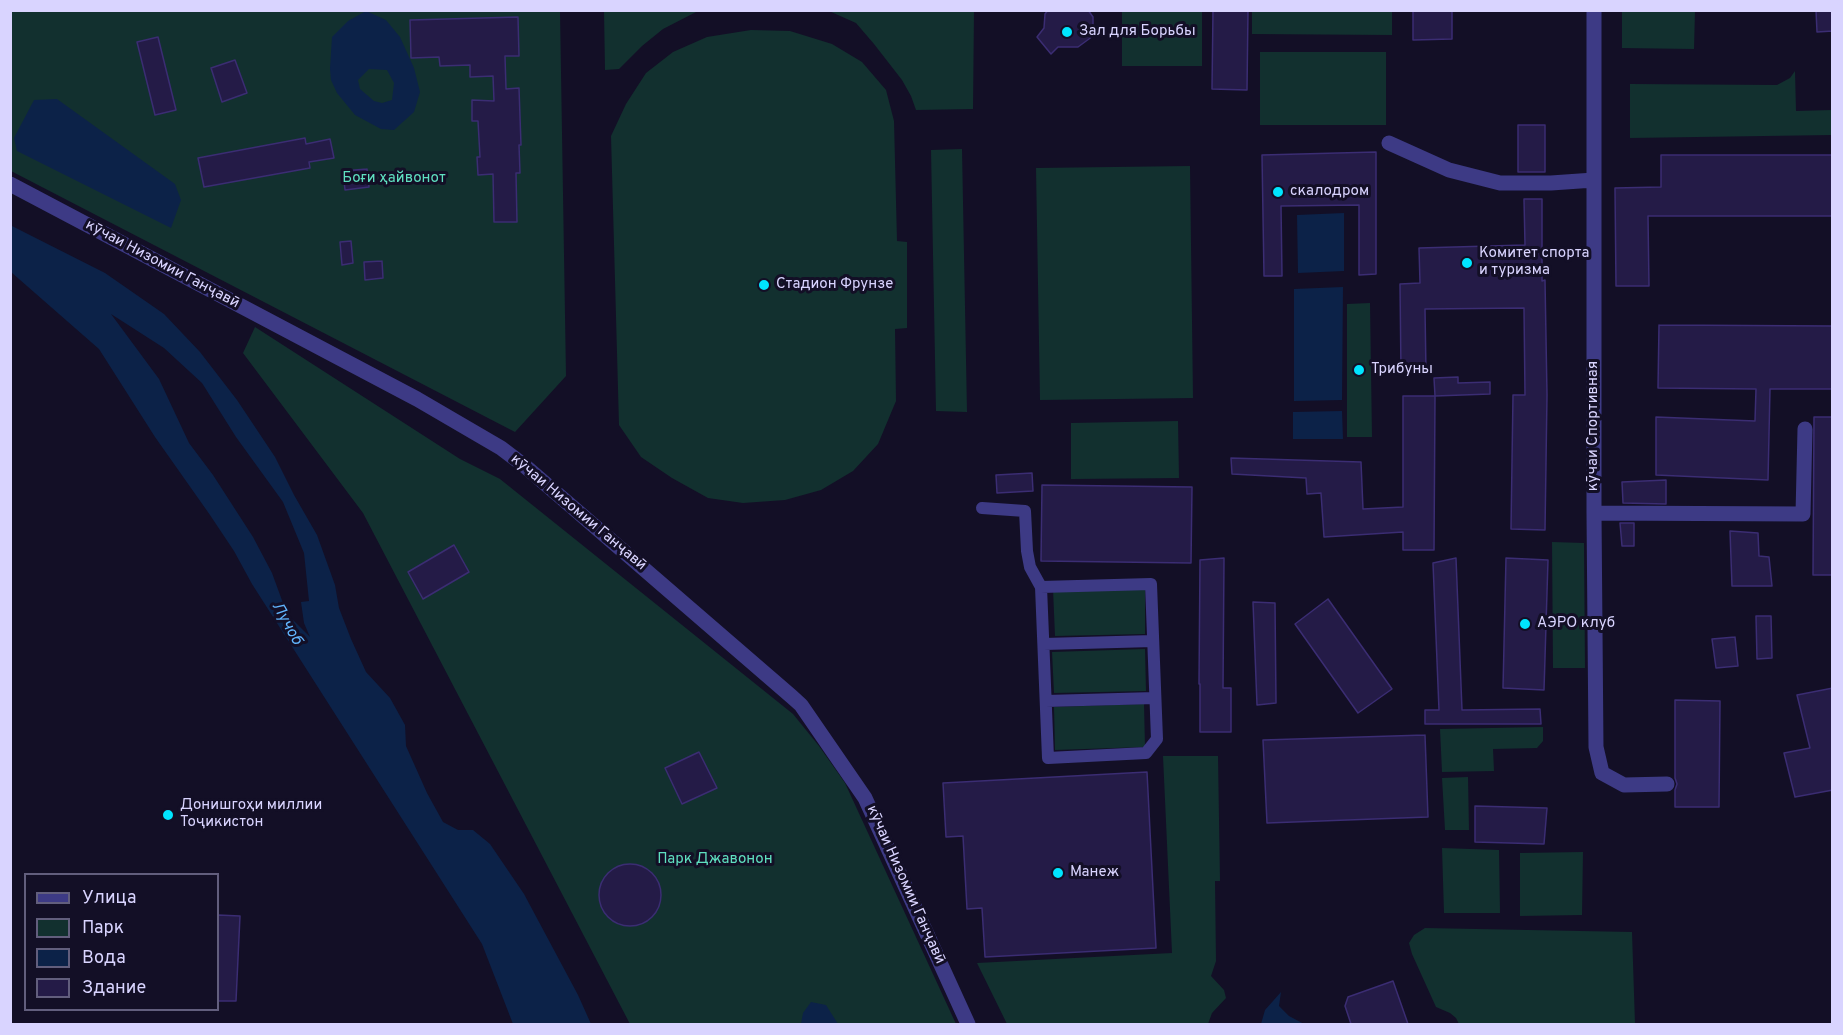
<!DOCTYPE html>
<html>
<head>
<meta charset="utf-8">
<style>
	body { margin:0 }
	#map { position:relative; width:1843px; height:1035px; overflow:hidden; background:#130f26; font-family:Overpass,sans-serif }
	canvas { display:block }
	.frame { position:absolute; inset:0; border:12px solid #d9d4ff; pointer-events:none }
	.legend { position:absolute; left:24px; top:873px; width:195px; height:138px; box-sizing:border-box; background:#130f26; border:2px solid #625e7d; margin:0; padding:8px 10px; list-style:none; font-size:18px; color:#d9d4ff }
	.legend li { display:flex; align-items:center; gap:12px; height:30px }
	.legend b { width:30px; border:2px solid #625e7d }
</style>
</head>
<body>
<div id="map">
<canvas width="1843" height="1035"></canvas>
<div class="frame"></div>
<ul class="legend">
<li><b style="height:8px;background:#3d3a85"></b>Улица</li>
<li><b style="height:16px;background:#12302f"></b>Парк</li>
<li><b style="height:16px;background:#0c2248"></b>Вода</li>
<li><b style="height:16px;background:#241b47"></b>Здание</li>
</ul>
</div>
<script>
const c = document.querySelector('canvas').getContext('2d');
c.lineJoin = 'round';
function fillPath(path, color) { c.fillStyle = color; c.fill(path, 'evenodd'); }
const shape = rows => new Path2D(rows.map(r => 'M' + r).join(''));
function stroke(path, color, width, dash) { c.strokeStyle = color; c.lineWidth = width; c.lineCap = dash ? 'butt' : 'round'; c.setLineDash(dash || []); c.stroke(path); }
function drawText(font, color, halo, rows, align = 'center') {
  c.font = font + ' Overpass,sans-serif'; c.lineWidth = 6; c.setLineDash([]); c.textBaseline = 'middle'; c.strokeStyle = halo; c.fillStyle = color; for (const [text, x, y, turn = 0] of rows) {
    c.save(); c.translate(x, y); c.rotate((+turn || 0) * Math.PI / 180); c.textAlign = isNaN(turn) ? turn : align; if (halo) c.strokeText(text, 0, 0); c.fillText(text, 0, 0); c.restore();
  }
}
fillPath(shape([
	[10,11,560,11,566,376,515,432,11,171],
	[604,11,604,10,698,11,663,29,642,46,619,69,605,70],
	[829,11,974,11,973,109,916,110,911,96,902,80,874,44,856,23],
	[1122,11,1202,11,1202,66,1122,66],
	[1252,11,1392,11,1392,35,1252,34],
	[1622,11,1695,11,1694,49,1622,48],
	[751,30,790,31,832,44,862,62,886,90,894,121,897,241,907,242,907,328,895,329,896,401,878,444,853,471,821,490,785,500,743,503,708,498,672,478,641,457,619,425,611,136,626,104,646,73,673,52,707,37],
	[1260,52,1386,52,1386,125,1260,125],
	[1795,71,1796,111,1832,110,1832,135,1630,138,1630,84,1777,85,1790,78],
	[962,149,967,412,936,411,931,150],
	[1190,166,1193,398,1040,400,1036,168],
	[1370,303,1372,437,1347,437,1347,304],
	[255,327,460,459,500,479,793,714,819,746,845,783,956,1024,630,1024,363,513,243,353],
	[1178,421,1179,478,1071,479,1071,423],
	[1552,542,1584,543,1585,668,1553,668],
	[1145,586,1145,634,1055,636,1053,589],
	[1145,649,1146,691,1054,693,1052,652],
	[1144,704,1145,747,1055,750,1054,707],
	[1543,727,1543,741,1537,748,1493,749,1494,771,1442,772,1440,729],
	[1163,756,1218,756,1220,881,1215,881,1216,961,1211,976,1224,990,1226,998,1212,1013,1208,1024,1007,1024,977,963,1172,953],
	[1468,777,1469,830,1445,830,1442,778],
	[1442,848,1499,850,1500,913,1444,913],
	[1583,852,1582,915,1520,916,1520,853],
	[1425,928,1632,932,1635,1024,1459,1024,1456,1018,1450,1013,1436,1007,1412,954,1409,943,1414,935]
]), '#12302f');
fillPath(shape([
	[366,11,386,20,400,37,414,68,420,92,414,112,394,130,381,129,355,115,337,93,331,80,330,69,332,37,348,21],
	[369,69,387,70,394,83,392,100,382,103,374,101,360,89,358,80],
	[57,99,175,184,181,200,171,228,17,151,14,138,34,100],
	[1344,213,1344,271,1298,273,1297,215],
	[10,225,105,273,164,314,200,352,237,400,275,457,294,495,317,535,335,585,339,608,351,639,366,672,390,698,405,725,406,746,427,793,443,822,458,830,473,830,490,844,524,894,578,995,591,1024,513,1024,482,944,252,584,234,551,210,515,155,437,99,349,11,272],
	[111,314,164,348,202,383,236,437,283,502,304,553,309,601,301,602,304,623,310,637,287,614,272,573,253,537,213,475,189,443,159,379],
	[1343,287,1342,400,1294,401,1294,289],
	[1342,411,1343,439,1293,439,1293,412],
	[1281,992,1279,1006,1289,1016,1304,1024,1261,1024,1265,1010],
	[811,1002,826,1005,838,1024,801,1024,803,1013]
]), '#0c2248');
const building = shape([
	[1048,10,1088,10,1093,17,1093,36,1078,47,1058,47,1051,54,1037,37,1044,28,1045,14,1048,10],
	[1213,10,1248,10,1247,90,1212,89,1213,10],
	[1413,10,1452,10,1452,39,1413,40,1413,10],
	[1816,10,1833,10,1833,31,1817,32,1816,10],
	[518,17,519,56,505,56,506,89,519,88,521,145,519,145,520,173,516,173,517,222,494,222,493,174,478,175,477,157,480,157,478,121,472,121,472,100,494,101,493,76,470,77,470,65,440,66,439,57,411,58,410,20,518,17],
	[158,37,176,110,155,115,137,42,158,37],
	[235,60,247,93,222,102,211,68,235,60],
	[1518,125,1545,125,1545,172,1518,172,1518,125],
	[305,138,306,144,330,139,334,158,309,162,310,168,204,187,198,158,305,138],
	[1376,152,1376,274,1359,275,1359,205,1281,206,1282,276,1264,276,1262,155,1376,152],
	[1661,155,1833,155,1833,216,1648,216,1649,286,1616,286,1615,188,1661,187,1661,155],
	[367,169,369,187,345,190,343,171,367,169],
	[1524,199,1542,199,1542,281,1545,280,1547,395,1545,530,1511,529,1513,395,1525,395,1524,308,1425,309,1426,373,1401,373,1400,284,1420,283,1419,248,1525,245,1524,199],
	[351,241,353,263,342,265,340,242,351,241],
	[382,261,383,278,365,280,364,262,382,261],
	[1659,325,1833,326,1833,389,1770,389,1768,480,1656,475,1656,417,1755,421,1756,389,1658,388,1659,325],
	[1458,377,1458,383,1490,382,1490,394,1435,396,1434,378,1458,377],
	[1403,396,1435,396,1434,550,1403,550,1403,532,1324,537,1321,493,1307,494,1306,478,1232,474,1231,458,1361,462,1363,509,1403,507,1403,396],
	[1814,417,1833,417,1833,575,1813,575,1814,417],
	[1032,473,1033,491,997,493,996,475,1032,473],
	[1666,480,1666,504,1623,503,1622,482,1666,480],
	[1042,485,1192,487,1191,563,1041,561,1042,485],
	[1620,523,1634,523,1634,546,1622,546,1620,523],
	[1730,531,1758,533,1759,556,1769,557,1772,586,1732,586,1730,531],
	[454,545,469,572,423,599,408,572,454,545],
	[1224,558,1223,688,1231,688,1231,732,1200,732,1200,684,1199,684,1200,560,1224,558],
	[1456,558,1462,710,1540,709,1541,724,1425,724,1425,710,1439,710,1433,563,1456,558],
	[1506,558,1548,560,1544,690,1503,688,1506,558],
	[1328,599,1392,689,1358,713,1295,624,1328,599],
	[1253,602,1275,603,1276,703,1257,705,1253,602],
	[1756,616,1771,616,1772,658,1757,659,1756,616],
	[1735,637,1738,666,1716,668,1712,639,1735,637],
	[1833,688,1833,790,1795,797,1784,753,1810,748,1797,695,1833,688],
	[1675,700,1720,701,1719,807,1675,807,1675,790,1677,784,1675,778,1675,700],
	[1425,735,1428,817,1267,823,1263,740,1425,735],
	[699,752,717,788,682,804,665,768,699,752],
	[1147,772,1156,948,985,957,982,908,967,909,963,836,946,837,943,783,1147,772],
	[1475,806,1547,808,1544,844,1475,842,1475,806],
	'599 895a31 31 0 1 1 62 0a31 31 0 1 1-62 0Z',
	[218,915,240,916,236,1001,218,1001,218,915],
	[1393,981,1408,1024,1351,1024,1345,1006,1348,997,1393,981]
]);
fillPath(building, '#241b47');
stroke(building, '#3b2d73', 1.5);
stroke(shape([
	[982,508,1025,511,1027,551,1030,567,1041,587,1048,758,1146,753,1157,739,1151,584,1041,587],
	[1044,644,1153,641],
	[1046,701,1155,698]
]), '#3d3a85', 12);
stroke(shape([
	[1594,10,1594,513,1596,747,1602,773,1624,785,1667,784],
	[1389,143,1449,170,1500,183,1551,183,1594,180],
	[1594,513,1803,514,1805,429]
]), '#3d3a85', 15);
stroke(shape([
	[10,184,417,399,501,448,526,467,791,696,801,705,865,798,968,1024]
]), '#3d3a85', 15);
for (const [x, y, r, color] of [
	[1067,32,6,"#00e5ff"],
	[1278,192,6,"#00e5ff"],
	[1467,263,6,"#00e5ff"],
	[764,285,6,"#00e5ff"],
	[1359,370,6,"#00e5ff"],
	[1525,624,6,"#00e5ff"],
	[168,815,6,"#00e5ff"],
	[1058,873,6,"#00e5ff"]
]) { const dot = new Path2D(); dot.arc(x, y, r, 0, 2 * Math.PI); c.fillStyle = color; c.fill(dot); stroke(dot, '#130f26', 2); }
drawText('15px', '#d9d4ff', '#130f26', [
	["Зал для Борьбы",1079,32],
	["скалодром",1290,192],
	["Комитет спорта",1479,254],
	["и туризма",1479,271],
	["Стадион Фрунзе",776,285],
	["Трибуны",1371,370],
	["АЭРО клуб",1537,624],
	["Донишгоҳи миллии",180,806],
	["Тоҷикистон",180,823],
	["Манеж",1070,873]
], 'left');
drawText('15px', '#5fe0c0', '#130f26', [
	["Боғи ҳайвонот",394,179],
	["Парк Джавонон",715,860]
]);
drawText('15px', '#d9d4ff', '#130f26', [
	["кӯчаи Низомии Ганҷавӣ",162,265,28],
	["кӯчаи Спортивная",1594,426,-90],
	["кӯчаи Низомии Ганҷавӣ",578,513,40],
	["кӯчаи Низомии Ганҷавӣ",905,885,66]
]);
drawText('italic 16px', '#62b6ff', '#130f26', [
	["Лучоб",286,624,61]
]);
</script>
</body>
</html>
